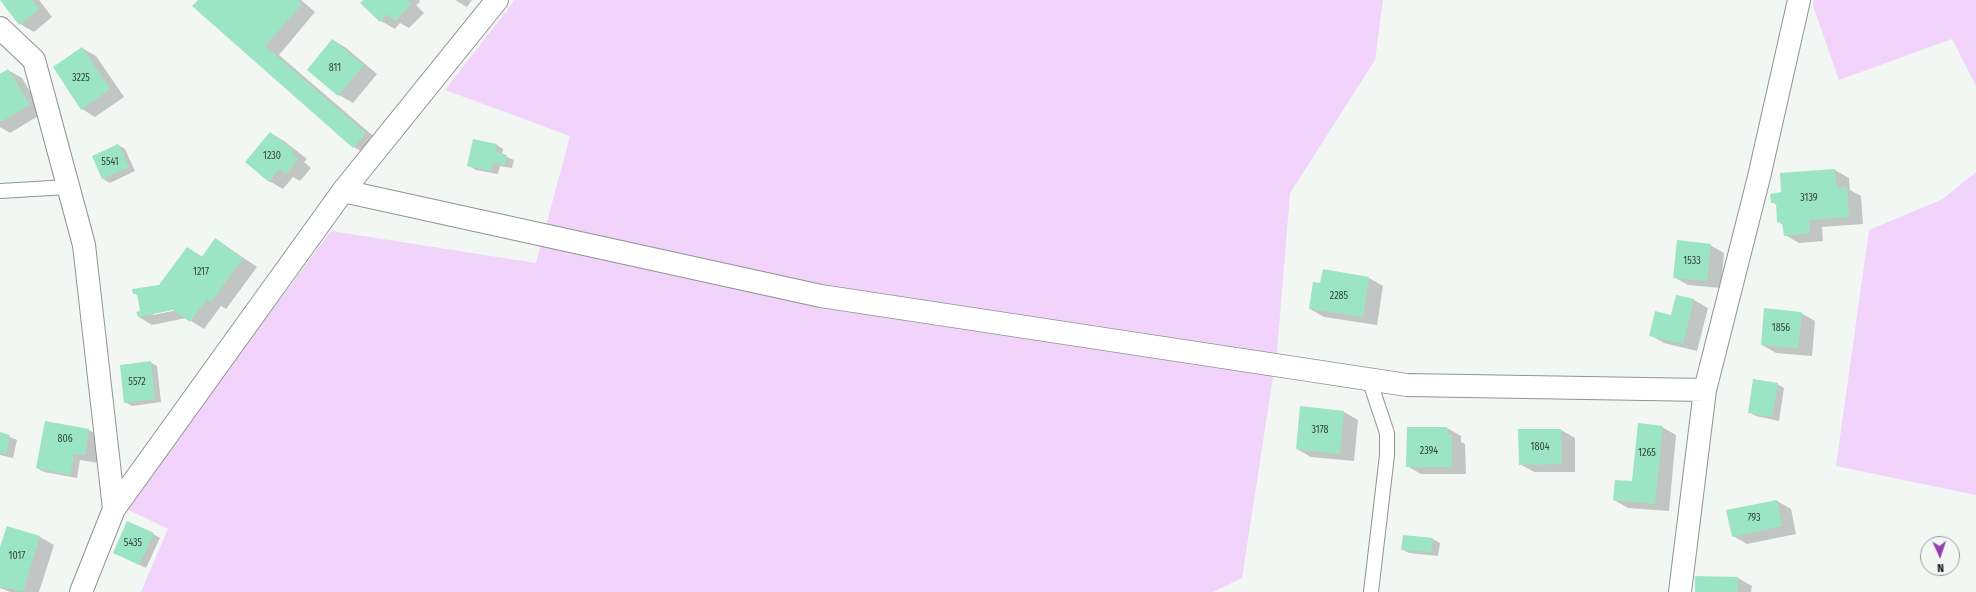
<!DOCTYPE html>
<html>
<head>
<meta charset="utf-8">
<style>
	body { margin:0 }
	#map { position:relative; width:1976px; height:592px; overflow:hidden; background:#f2f7f4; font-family:"Fira Sans Condensed",sans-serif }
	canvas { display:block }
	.north { position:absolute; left:1920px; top:536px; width:40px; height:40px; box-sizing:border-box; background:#f2f7f4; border:1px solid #999d9a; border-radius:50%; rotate:177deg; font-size:11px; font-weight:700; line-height:16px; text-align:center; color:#131514 }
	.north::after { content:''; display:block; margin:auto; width:14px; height:18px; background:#9540ad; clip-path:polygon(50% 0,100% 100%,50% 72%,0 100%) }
</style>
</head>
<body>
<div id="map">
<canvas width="1976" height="592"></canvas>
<div class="north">N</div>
</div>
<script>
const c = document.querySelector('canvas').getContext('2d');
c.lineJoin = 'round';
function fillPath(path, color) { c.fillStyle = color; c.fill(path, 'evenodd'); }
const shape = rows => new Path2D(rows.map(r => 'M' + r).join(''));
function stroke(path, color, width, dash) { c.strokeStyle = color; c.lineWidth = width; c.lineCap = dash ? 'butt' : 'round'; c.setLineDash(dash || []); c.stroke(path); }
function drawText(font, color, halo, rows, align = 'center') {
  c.font = font + ' "Fira Sans Condensed",sans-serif'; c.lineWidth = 4; c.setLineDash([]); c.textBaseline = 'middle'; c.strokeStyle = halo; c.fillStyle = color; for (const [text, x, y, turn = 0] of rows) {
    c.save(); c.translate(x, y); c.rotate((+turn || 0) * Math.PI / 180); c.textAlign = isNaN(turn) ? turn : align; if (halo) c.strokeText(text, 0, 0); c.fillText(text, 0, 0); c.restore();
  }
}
fillPath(shape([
	[515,0,1383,0,1375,60,1290,193,1277,351,1242,578,1213,592,141,592,168,529,125,508,331,231,536,263,570,136,445,90],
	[1814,0,1976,0,1976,86,1952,39,1839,80,1813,6],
	[1976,172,1976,495,1836,466,1869,230,1943,199]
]), '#f1d3fb');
fillPath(shape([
	[2,0,39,0,52,17,34,32,20,24],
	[199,0,301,0,315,12,279,55,379,141,367,155,354,147],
	[365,0,419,0,420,2,416,5,424,13,409,28,400,23,395,29,381,21],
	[455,0,472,0,467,7],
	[333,40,346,48,377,74,353,103,339,95,308,70],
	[82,48,96,56,124,97,95,117,82,109],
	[8,70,22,78,43,113,10,133,0,127,0,75],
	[270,133,284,141,307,159,304,162,311,168,300,181,293,177,283,189,269,181],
	[118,145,125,149,135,171,110,183,103,179],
	[497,145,503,149,502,155,514,160,512,168,500,166,498,174,476,170,469,166],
	[1835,170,1849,178,1850,190,1861,196,1863,224,1822,227,1823,241,1799,243,1785,235,1784,225,1778,222,1777,205,1772,202,1782,193],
	[216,239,257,267,226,309,221,306,204,329,186,318,152,325,139,317,141,312,138,296,134,293,160,286,188,248,203,257],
	[178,308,178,310,153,315,153,313],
	[1710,245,1724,253,1721,288,1688,285,1674,277],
	[1323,270,1369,278,1383,286,1377,325,1324,317,1310,309,1321,284],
	[1677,296,1694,300,1708,308,1697,351,1664,343,1650,335,1672,316],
	[1801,313,1815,321,1812,356,1776,353,1762,345],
	[150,362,157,366,161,402,132,406,125,402],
	[1777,384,1784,388,1779,421,1756,416,1749,412],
	[1301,407,1344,412,1358,420,1354,461,1311,457,1297,449],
	[45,423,89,430,103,438,99,463,80,460,77,478,44,472,37,468],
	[1662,427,1676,435,1669,511,1628,508,1614,500,1633,482],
	[1408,428,1447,428,1461,436,1461,442,1465,444,1466,474,1421,474,1407,466],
	[1519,430,1561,430,1575,438,1575,472,1534,472,1520,464],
	[0,433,17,440,13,458,0,455],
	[1777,501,1791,509,1796,534,1747,544,1733,536],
	[8,527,40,537,54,545,39,592,10,592,0,588,0,548],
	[153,534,160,538,146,568,120,555],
	[1433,539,1440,543,1438,556,1409,553,1402,549],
	[1738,578,1752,586,1751,592,1696,592]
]), '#0003');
fillPath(shape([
	[0,0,32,0,39,9,19,25],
	[198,0,298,0,302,4,265,46,366,133,353,148,192,6],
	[363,0,407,0,411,4,395,21,387,14,380,22,360,3],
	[332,39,364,65,338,96,307,70],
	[82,47,110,89,81,110,53,67],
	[8,69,30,105,0,122,0,74],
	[270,132,294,151,291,153,298,159,286,174,279,169,269,182,245,162],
	[473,139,497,144,495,152,507,155,505,165,493,163,491,171,467,166],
	[118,144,129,167,102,179,92,156],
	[1835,169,1837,188,1847,187,1849,217,1809,220,1810,233,1784,236,1782,223,1777,222,1776,203,1771,203,1770,194,1781,192,1780,173],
	[215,238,243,258,211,302,207,299,190,322,173,310,138,317,136,312,140,311,137,293,133,294,132,289,159,285,187,247,202,257],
	[1677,240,1711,244,1707,281,1673,278],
	[1323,269,1369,277,1363,317,1309,309,1313,282,1320,283],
	[1676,295,1694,299,1683,344,1649,336,1655,311,1671,315],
	[1764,308,1802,312,1798,348,1761,345],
	[151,361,155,399,124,403,120,365],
	[1753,379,1778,383,1772,417,1748,413],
	[1300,406,1344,411,1340,454,1296,449],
	[45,421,89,429,85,455,74,454,70,475,36,468],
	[1638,423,1663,426,1655,504,1613,500,1615,480,1632,481],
	[1407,427,1447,427,1448,435,1452,435,1452,467,1406,467],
	[1518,429,1561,429,1562,464,1519,465],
	[0,432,10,435,6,455,0,453],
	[1777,500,1782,526,1732,537,1726,510],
	[127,521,154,533,139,565,113,553],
	[7,526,40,536,23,592,0,586,0,547],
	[1403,535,1433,538,1431,552,1401,550],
	[1695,576,1738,577,1738,592,1695,592]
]), '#9be5c5');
const service = shape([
	[0,191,68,187],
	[1369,379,1387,433,1387,455,1371,592]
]);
const minor = shape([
	[0,28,34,60,84,245,114,509],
	[343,191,821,296,1407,385,1705,390,1680,592],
	[1705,390,1759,177,1799,0],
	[81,592,114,509,343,191,497,0]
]);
stroke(service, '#909492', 16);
stroke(minor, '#909492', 24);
stroke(service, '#fff', 14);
stroke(minor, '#fff', 22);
drawText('10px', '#354940', null, [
	["811",335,68],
	["3225",81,78],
	["1230",272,156],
	["5541",110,162],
	["3139",1809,198],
	["1533",1692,261],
	["1217",201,272],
	["2285",1339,296],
	["1856",1781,328],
	["5572",137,382],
	["3178",1320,430],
	["806",65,439],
	["1804",1540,447],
	["2394",1429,451],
	["1265",1647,453],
	["793",1754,518],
	["5435",133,543],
	["1017",17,556]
]);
</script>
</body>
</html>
